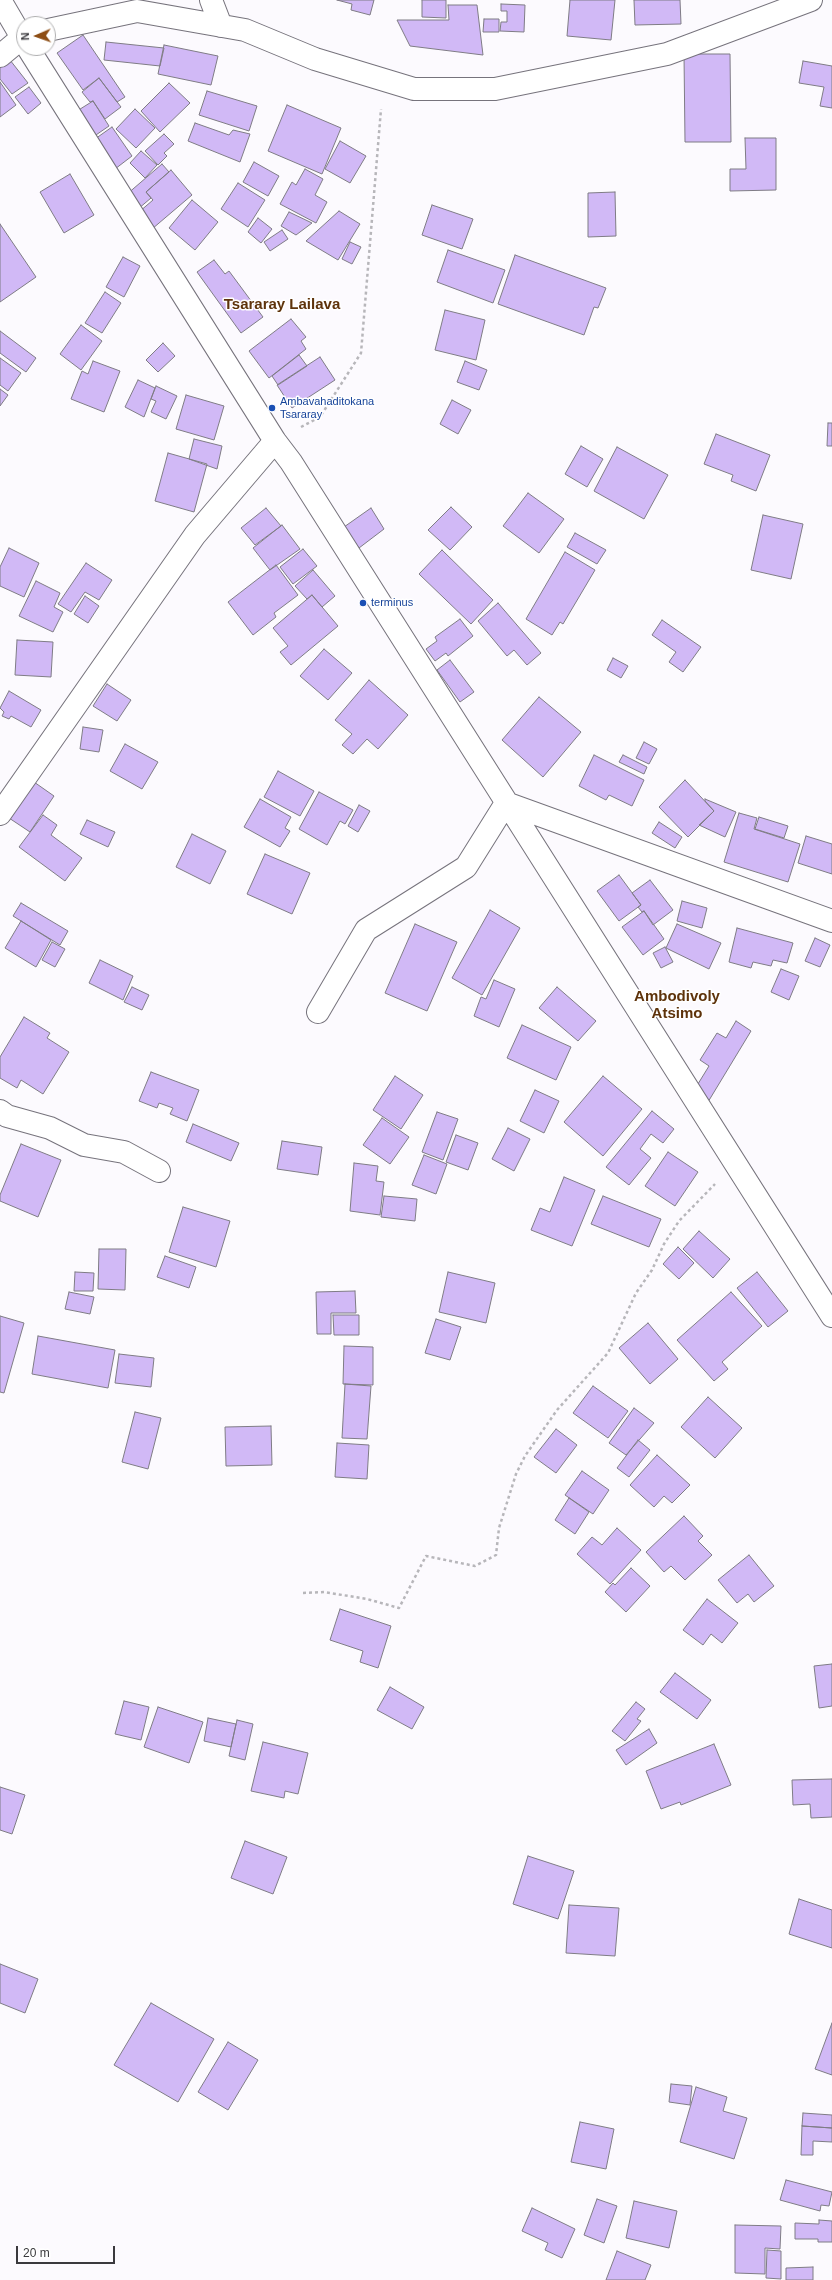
<!DOCTYPE html>
<html>
<head>
<meta charset="utf-8">
<style>
	body { margin:0 }
	#map { position:relative; width:832px; height:2280px; overflow:hidden; background:#fcfafe; font-family:Arial,sans-serif }
	canvas { display:block }
	.north { position:absolute; left:16px; top:16px; width:40px; height:40px; box-sizing:border-box; background:#fff; border:1px solid #b0b0b1; border-radius:50%; rotate:268deg; font-size:11px; font-weight:700; line-height:16px; text-align:center; color:#3a393d }
	.north::after { content:''; display:block; margin:auto; width:14px; height:18px; background:#8d4e15; clip-path:polygon(50% 0,100% 100%,50% 72%,0 100%) }
	.scale { position:absolute; left:16px; top:2246px; width:99px; height:18px; box-sizing:border-box; border:2px solid #3a393d; border-top:0; padding-left:5px; font-size:12px; line-height:14px; white-space:nowrap; color:#3a393d; -webkit-text-stroke:3px #fff; paint-order:stroke }
</style>
</head>
<body>
<div id="map">
<canvas width="832" height="2280"></canvas>
<div class="north">N</div>
<div class="scale">20 m</div>
</div>
<script>
const c = document.querySelector('canvas').getContext('2d');
c.lineJoin = 'round';
function fillPath(path, color) { c.fillStyle = color; c.fill(path, 'evenodd'); }
const shape = rows => new Path2D(rows.map(r => 'M' + r).join(''));
function stroke(path, color, width, dash) { c.strokeStyle = color; c.lineWidth = width; c.lineCap = dash ? 'butt' : 'round'; c.setLineDash(dash || []); c.stroke(path); }
function drawText(font, color, halo, rows, align = 'center') {
  c.font = font + ' Arial,sans-serif'; c.lineWidth = 3; c.setLineDash([]); c.textBaseline = 'middle'; c.strokeStyle = halo; c.fillStyle = color; for (const [text, x, y, turn = 0] of rows) {
    c.save(); c.translate(x, y); c.rotate((+turn || 0) * Math.PI / 180); c.textAlign = isNaN(turn) ? turn : align; if (halo) c.strokeText(text, 0, 0); c.fillText(text, 0, 0); c.restore();
  }
}
const building = shape([
	[337,0,374,0,370,15,351,10,352,4,337,0],
	[422,0,446,0,446,18,422,17,422,0],
	[570,0,615,0,611,40,567,36,570,0],
	[634,0,680,0,681,24,635,25,634,0],
	[501,4,525,5,524,32,500,31,501,22,507,22,507,11,501,11,501,4],
	[448,5,477,5,483,55,410,46,397,20,449,20,448,5],
	[484,19,499,19,499,32,483,32,484,19],
	[83,35,125,97,117,102,99,78,83,90,57,53,83,35],
	[106,42,164,48,160,66,104,60,106,42],
	[164,45,218,56,211,85,158,74,164,45],
	[684,54,730,54,731,142,685,142,684,54],
	[10,60,28,83,12,94,0,79,0,67,10,60],
	[803,61,832,66,832,108,820,106,824,87,799,83,803,61],
	[99,78,121,107,105,119,93,101,90,102,82,92,99,78],
	[0,82,16,105,0,117,0,82],
	[169,83,190,103,160,132,141,111,169,83],
	[29,87,41,103,28,114,15,97,29,87],
	[207,91,257,106,249,131,199,115,207,91],
	[93,101,109,126,93,137,77,111,93,101],
	[287,105,341,128,322,174,268,151,287,105],
	[135,109,155,128,136,148,116,129,135,109],
	[195,123,229,135,233,130,250,134,240,162,188,141,195,123],
	[112,127,132,156,115,169,95,139,112,127],
	[164,134,174,144,164,153,167,156,158,165,145,151,164,134],
	[745,138,776,138,776,190,730,191,730,169,746,169,745,138],
	[340,141,366,156,350,183,325,169,340,141],
	[141,151,157,165,145,178,130,163,141,151],
	[254,162,279,176,268,196,243,182,254,162],
	[162,164,169,172,146,192,151,198,138,209,126,195,162,164],
	[305,169,323,179,315,195,327,202,316,223,280,204,292,182,296,185,305,169],
	[171,170,192,195,152,229,139,212,153,200,146,192,171,170],
	[70,174,94,215,64,233,40,192,70,174],
	[238,183,265,200,248,227,221,209,238,183],
	[615,192,616,236,588,237,588,193,615,192],
	[192,200,218,222,195,250,169,228,192,200],
	[432,205,473,219,462,249,422,235,432,205],
	[339,211,360,224,338,260,306,241,339,211],
	[289,212,312,223,296,235,281,226,289,212],
	[258,218,272,229,261,243,248,232,258,218],
	[0,224,36,277,0,302,0,224],
	[282,230,288,239,270,251,264,242,282,230],
	[350,242,361,247,352,264,342,259,350,242],
	[448,250,505,270,493,303,437,282,448,250],
	[515,255,606,288,598,308,594,307,584,335,498,304,515,255],
	[123,257,140,266,124,297,106,287,123,257],
	[214,260,225,274,229,271,263,317,241,333,197,272,214,260],
	[105,292,121,303,102,333,85,323,105,292],
	[445,310,485,320,476,360,435,350,445,310],
	[291,319,306,337,301,341,306,349,269,378,249,351,291,319],
	[81,325,102,341,81,370,60,354,81,325],
	[0,331,36,358,26,372,0,353,0,331],
	[163,343,175,356,158,372,146,360,163,343],
	[299,355,307,366,278,385,272,376,299,355],
	[320,357,335,380,292,408,277,385,320,357],
	[0,358,21,373,8,391,0,385,0,358],
	[93,361,120,371,104,412,71,399,82,371,88,374,93,361],
	[465,361,487,370,479,390,457,382,465,361],
	[138,380,155,388,144,417,125,407,138,380],
	[156,386,177,396,166,419,151,412,156,401,151,399,156,386],
	[0,389,8,395,0,406,0,389],
	[186,395,224,406,214,440,176,429,186,395],
	[452,400,471,410,458,434,440,424,452,400],
	[828,423,832,423,832,446,827,446,828,423],
	[716,434,770,455,756,491,731,481,733,475,704,464,716,434],
	[194,439,222,446,217,469,189,459,194,439],
	[581,446,603,459,587,487,565,474,581,446],
	[617,447,668,475,644,519,594,491,617,447],
	[168,453,207,464,194,512,155,501,168,453],
	[528,493,564,519,539,553,503,526,528,493],
	[451,507,472,527,450,550,428,530,451,507],
	[266,508,281,526,255,545,241,528,266,508],
	[371,508,384,529,359,548,344,527,371,508],
	[763,515,803,524,791,579,751,570,763,515],
	[282,525,300,549,270,570,253,548,282,525],
	[575,533,606,550,597,564,567,547,575,533],
	[9,548,39,563,24,597,0,586,0,567,9,548],
	[303,549,317,566,293,584,280,567,303,549],
	[442,550,493,600,471,624,419,574,442,550],
	[565,552,595,570,563,624,560,622,552,635,526,619,565,552],
	[86,563,112,580,99,600,85,592,71,612,58,604,86,563],
	[276,565,298,595,274,613,276,617,253,635,228,602,276,565],
	[313,570,335,596,322,607,312,595,307,599,295,586,313,570],
	[36,581,60,593,54,607,63,612,53,632,19,616,36,581],
	[312,595,338,626,291,665,280,652,288,646,273,628,312,595],
	[85,596,99,606,88,623,74,614,85,596],
	[498,603,541,653,527,665,514,650,507,656,478,621,498,603],
	[460,619,473,636,448,656,446,653,435,661,426,649,437,641,435,637,460,619],
	[662,620,701,647,683,672,669,662,676,652,652,635,662,620],
	[17,640,53,642,51,677,15,675,17,640],
	[324,649,352,673,328,700,300,676,324,649],
	[613,658,628,666,621,678,607,670,613,658],
	[450,660,474,692,460,702,437,670,450,660],
	[369,680,408,715,378,749,367,739,353,754,342,745,352,734,335,720,369,680],
	[107,684,131,700,117,721,93,706,107,684],
	[9,691,41,710,31,727,11,716,9,719,2,716,4,712,0,708,9,691],
	[539,697,581,732,543,777,502,740,539,697],
	[83,727,103,730,99,752,80,749,83,727],
	[644,742,657,749,649,764,636,758,644,742],
	[125,744,158,762,142,789,110,771,125,744],
	[594,755,644,780,632,806,609,795,606,800,579,786,594,755],
	[623,755,647,767,644,774,619,762,623,755],
	[278,771,314,791,300,816,264,797,278,771],
	[685,780,714,811,688,837,659,807,685,780],
	[34,782,54,796,30,832,9,818,34,782],
	[319,792,353,810,345,824,340,821,327,845,299,829,319,792],
	[260,799,291,817,285,828,290,831,280,847,244,827,260,799],
	[705,799,736,812,725,837,699,825,714,811,705,801,705,799],
	[359,805,370,811,358,832,348,826,359,805],
	[739,813,757,818,754,829,800,844,788,882,724,862,739,813],
	[43,815,57,825,51,835,82,858,65,881,19,847,43,815],
	[759,817,788,826,784,838,755,829,759,817],
	[87,820,115,832,108,847,80,834,87,820],
	[659,822,682,837,675,848,652,833,659,822],
	[192,834,226,851,210,884,176,867,192,834],
	[806,836,832,844,832,874,798,863,806,836],
	[265,854,310,873,292,914,247,894,265,854],
	[619,875,641,905,619,921,597,891,619,875],
	[650,880,673,910,653,925,644,911,642,912,638,907,641,905,632,893,650,880],
	[682,901,707,908,702,928,677,921,682,901],
	[21,903,68,931,60,945,13,916,21,903],
	[490,910,520,928,482,995,452,978,490,910],
	[644,911,664,939,643,955,622,927,644,911],
	[21,921,51,940,36,967,5,948,21,921],
	[415,924,457,942,427,1011,385,993,415,924],
	[677,924,721,943,709,969,666,948,677,924],
	[737,928,793,943,787,963,773,960,771,966,753,962,751,968,729,962,737,928],
	[815,938,830,945,820,967,805,961,815,938],
	[52,942,65,949,55,967,42,960,52,942],
	[665,947,673,962,661,968,653,953,665,947],
	[100,960,133,976,123,1000,89,983,100,960],
	[781,969,799,976,789,1000,771,992,781,969],
	[494,980,515,989,499,1027,474,1016,481,997,486,999,494,980],
	[132,987,149,995,142,1010,124,1002,132,987],
	[557,987,596,1021,578,1041,539,1008,557,987],
	[24,1017,50,1033,47,1038,69,1052,43,1094,21,1080,17,1088,0,1078,0,1057,24,1017],
	[736,1021,751,1031,708,1102,693,1092,709,1066,700,1060,717,1033,726,1038,736,1021],
	[522,1025,571,1047,556,1080,507,1058,522,1025],
	[151,1072,199,1090,187,1121,170,1114,173,1108,159,1103,157,1108,139,1101,151,1072],
	[395,1076,423,1095,401,1129,373,1110,395,1076],
	[603,1076,642,1109,603,1156,564,1122,603,1076],
	[535,1090,559,1101,544,1133,520,1121,535,1090],
	[652,1111,674,1129,663,1143,651,1134,640,1149,651,1158,629,1185,606,1167,652,1111],
	[437,1112,458,1119,443,1160,422,1152,437,1112],
	[382,1118,409,1137,390,1164,363,1145,382,1118],
	[193,1124,239,1143,231,1161,186,1142,193,1124],
	[508,1128,530,1139,514,1171,492,1159,508,1128],
	[456,1135,478,1143,468,1170,446,1162,456,1135],
	[282,1141,322,1147,318,1175,277,1169,282,1141],
	[21,1144,61,1160,38,1217,0,1201,0,1195,21,1144],
	[668,1152,698,1172,675,1206,645,1186,668,1152],
	[424,1155,447,1164,436,1194,412,1185,424,1155],
	[354,1163,378,1166,376,1181,384,1182,380,1215,350,1211,354,1163],
	[564,1177,595,1190,572,1246,531,1230,540,1208,550,1212,564,1177],
	[384,1196,417,1199,415,1221,381,1217,384,1196],
	[603,1196,661,1219,649,1247,591,1224,603,1196],
	[183,1207,230,1221,216,1267,169,1252,183,1207],
	[699,1231,730,1259,713,1278,683,1249,699,1231],
	[678,1247,694,1263,679,1279,663,1264,678,1247],
	[99,1249,126,1249,125,1290,98,1289,99,1249],
	[165,1256,196,1267,189,1288,157,1277,165,1256],
	[75,1272,94,1273,93,1291,74,1291,75,1272],
	[448,1272,495,1283,486,1323,439,1312,448,1272],
	[757,1272,788,1311,768,1327,737,1288,757,1272],
	[355,1291,356,1313,331,1313,331,1334,317,1334,316,1292,355,1291],
	[69,1292,94,1297,90,1314,65,1309,69,1292],
	[731,1292,762,1326,722,1362,728,1369,714,1381,677,1340,731,1292],
	[333,1315,359,1315,359,1335,334,1335,333,1315],
	[0,1316,24,1323,4,1393,0,1392,0,1316],
	[436,1319,461,1327,450,1360,425,1353,436,1319],
	[648,1323,678,1359,650,1384,619,1348,648,1323],
	[38,1336,115,1350,108,1388,32,1374,38,1336],
	[344,1346,373,1347,373,1385,343,1384,344,1346],
	[119,1354,154,1358,151,1387,115,1383,119,1354],
	[345,1384,371,1386,367,1439,342,1438,345,1384],
	[593,1386,628,1411,608,1438,573,1413,593,1386],
	[708,1397,742,1428,715,1458,681,1427,708,1397],
	[634,1408,654,1423,626,1455,609,1443,634,1408],
	[135,1412,161,1418,148,1469,122,1462,135,1412],
	[271,1426,272,1465,226,1466,225,1427,271,1426],
	[556,1429,577,1445,556,1473,534,1457,556,1429],
	[638,1440,650,1450,629,1477,617,1468,638,1440],
	[337,1443,369,1445,367,1479,335,1477,337,1443],
	[657,1455,690,1485,672,1503,664,1496,654,1507,630,1485,657,1455],
	[582,1471,609,1490,593,1514,565,1495,582,1471],
	[569,1498,589,1512,575,1534,555,1520,569,1498],
	[684,1516,703,1536,698,1541,712,1555,685,1580,671,1566,664,1572,646,1552,684,1516],
	[617,1528,641,1550,610,1584,577,1554,592,1537,602,1545,617,1528],
	[749,1555,774,1586,754,1602,748,1594,737,1603,718,1580,749,1555],
	[631,1568,650,1586,626,1612,605,1592,613,1583,615,1585,631,1568],
	[707,1599,738,1623,722,1643,711,1634,703,1645,683,1630,707,1599],
	[340,1609,391,1626,378,1668,360,1662,363,1651,330,1640,340,1609],
	[832,1664,832,1706,819,1708,814,1666,832,1664],
	[675,1673,711,1700,697,1719,660,1692,675,1673],
	[390,1687,424,1707,412,1729,377,1710,390,1687],
	[124,1701,149,1707,141,1740,115,1734,124,1701],
	[636,1702,645,1709,637,1719,641,1721,625,1741,612,1731,636,1702],
	[158,1707,203,1722,189,1763,144,1747,158,1707],
	[208,1718,236,1724,231,1747,204,1741,208,1718],
	[237,1720,253,1724,245,1760,229,1756,237,1720],
	[649,1729,657,1743,626,1765,616,1750,649,1729],
	[263,1742,308,1753,298,1794,285,1791,284,1798,251,1791,263,1742],
	[714,1744,731,1785,681,1805,680,1802,661,1809,646,1771,714,1744],
	[832,1779,832,1817,811,1818,810,1804,793,1805,792,1780,832,1779],
	[0,1787,25,1795,12,1834,0,1830,0,1787],
	[245,1841,287,1857,273,1894,231,1878,245,1841],
	[528,1856,574,1871,558,1919,513,1904,528,1856],
	[799,1899,832,1910,832,1948,789,1934,799,1899],
	[569,1905,619,1908,615,1956,566,1953,569,1905],
	[0,1964,38,1979,25,2013,0,2003,0,1964],
	[151,2003,214,2039,178,2102,114,2065,151,2003],
	[832,2023,832,2075,815,2069,832,2023],
	[228,2042,258,2060,228,2110,198,2092,228,2042],
	[671,2084,692,2086,690,2105,669,2102,671,2084],
	[696,2087,727,2097,723,2111,747,2118,734,2159,680,2142,696,2087],
	[803,2113,832,2115,832,2128,802,2126,803,2113],
	[580,2122,614,2129,606,2169,571,2162,580,2122],
	[802,2126,832,2128,832,2142,813,2141,813,2155,801,2155,802,2126],
	[786,2180,832,2192,829,2206,821,2205,820,2211,780,2200,786,2180],
	[597,2199,617,2206,604,2243,584,2235,597,2199],
	[634,2201,677,2211,669,2248,626,2238,634,2201],
	[532,2208,575,2229,562,2258,545,2250,548,2243,522,2231,532,2208],
	[819,2220,832,2221,832,2242,818,2242,818,2239,795,2239,795,2223,819,2224,819,2220],
	[735,2225,781,2226,780,2249,765,2248,765,2274,735,2273,735,2225],
	[767,2250,781,2251,781,2279,766,2278,767,2250],
	[617,2251,651,2265,645,2280,606,2280,617,2251],
	[813,2267,813,2280,786,2280,786,2268,813,2267]
]);
fillPath(building, '#d1b9f6');
stroke(building, '#7f7c85', 1);
const minor = shape([
	[0,0,24,41],
	[211,0,221,26],
	[48,30,137,11,245,30,315,59,414,89,495,89,667,54,811,0],
	[28,48,275,441,291,462,832,1316],
	[0,56,24,36],
	[0,814,195,535,275,441],
	[318,1012,366,930,466,867,506,803,832,921],
	[0,1111,7,1116,50,1128,84,1145,124,1152,159,1171]
]);
stroke(minor, '#76737c', 24);
stroke(shape([
	[301,427,320,417,361,353,381,109],
	[303,1593,324,1592,367,1599,399,1608,426,1556,475,1566,496,1555,499,1528,516,1474,525,1456,557,1410,608,1353,636,1293,652,1270,664,1244,679,1221,715,1184]
]), '#b7b6ba', 2.5, [3, 3]);
stroke(minor, '#fff', 22);
for (const [x, y, r, color] of [
	[272,408,4,"#1a4fb4"],
	[363,603,4,"#1a4fb4"]
]) { const dot = new Path2D(); dot.arc(x, y, r, 0, 2 * Math.PI); c.fillStyle = color; c.fill(dot); stroke(dot, '#fff', 1.5); }
drawText('11px', '#164399', '#fff', [
	["Ambavahaditokana",280,402],
	["Tsararay",280,415],
	["terminus",371,603]
], 'left');
drawText('bold 15px', '#5e330b', '#fff', [
	["Tsararay Lailava",282,305],
	["Ambodivoly",677,997],
	["Atsimo",677,1014]
]);
</script>
</body>
</html>
